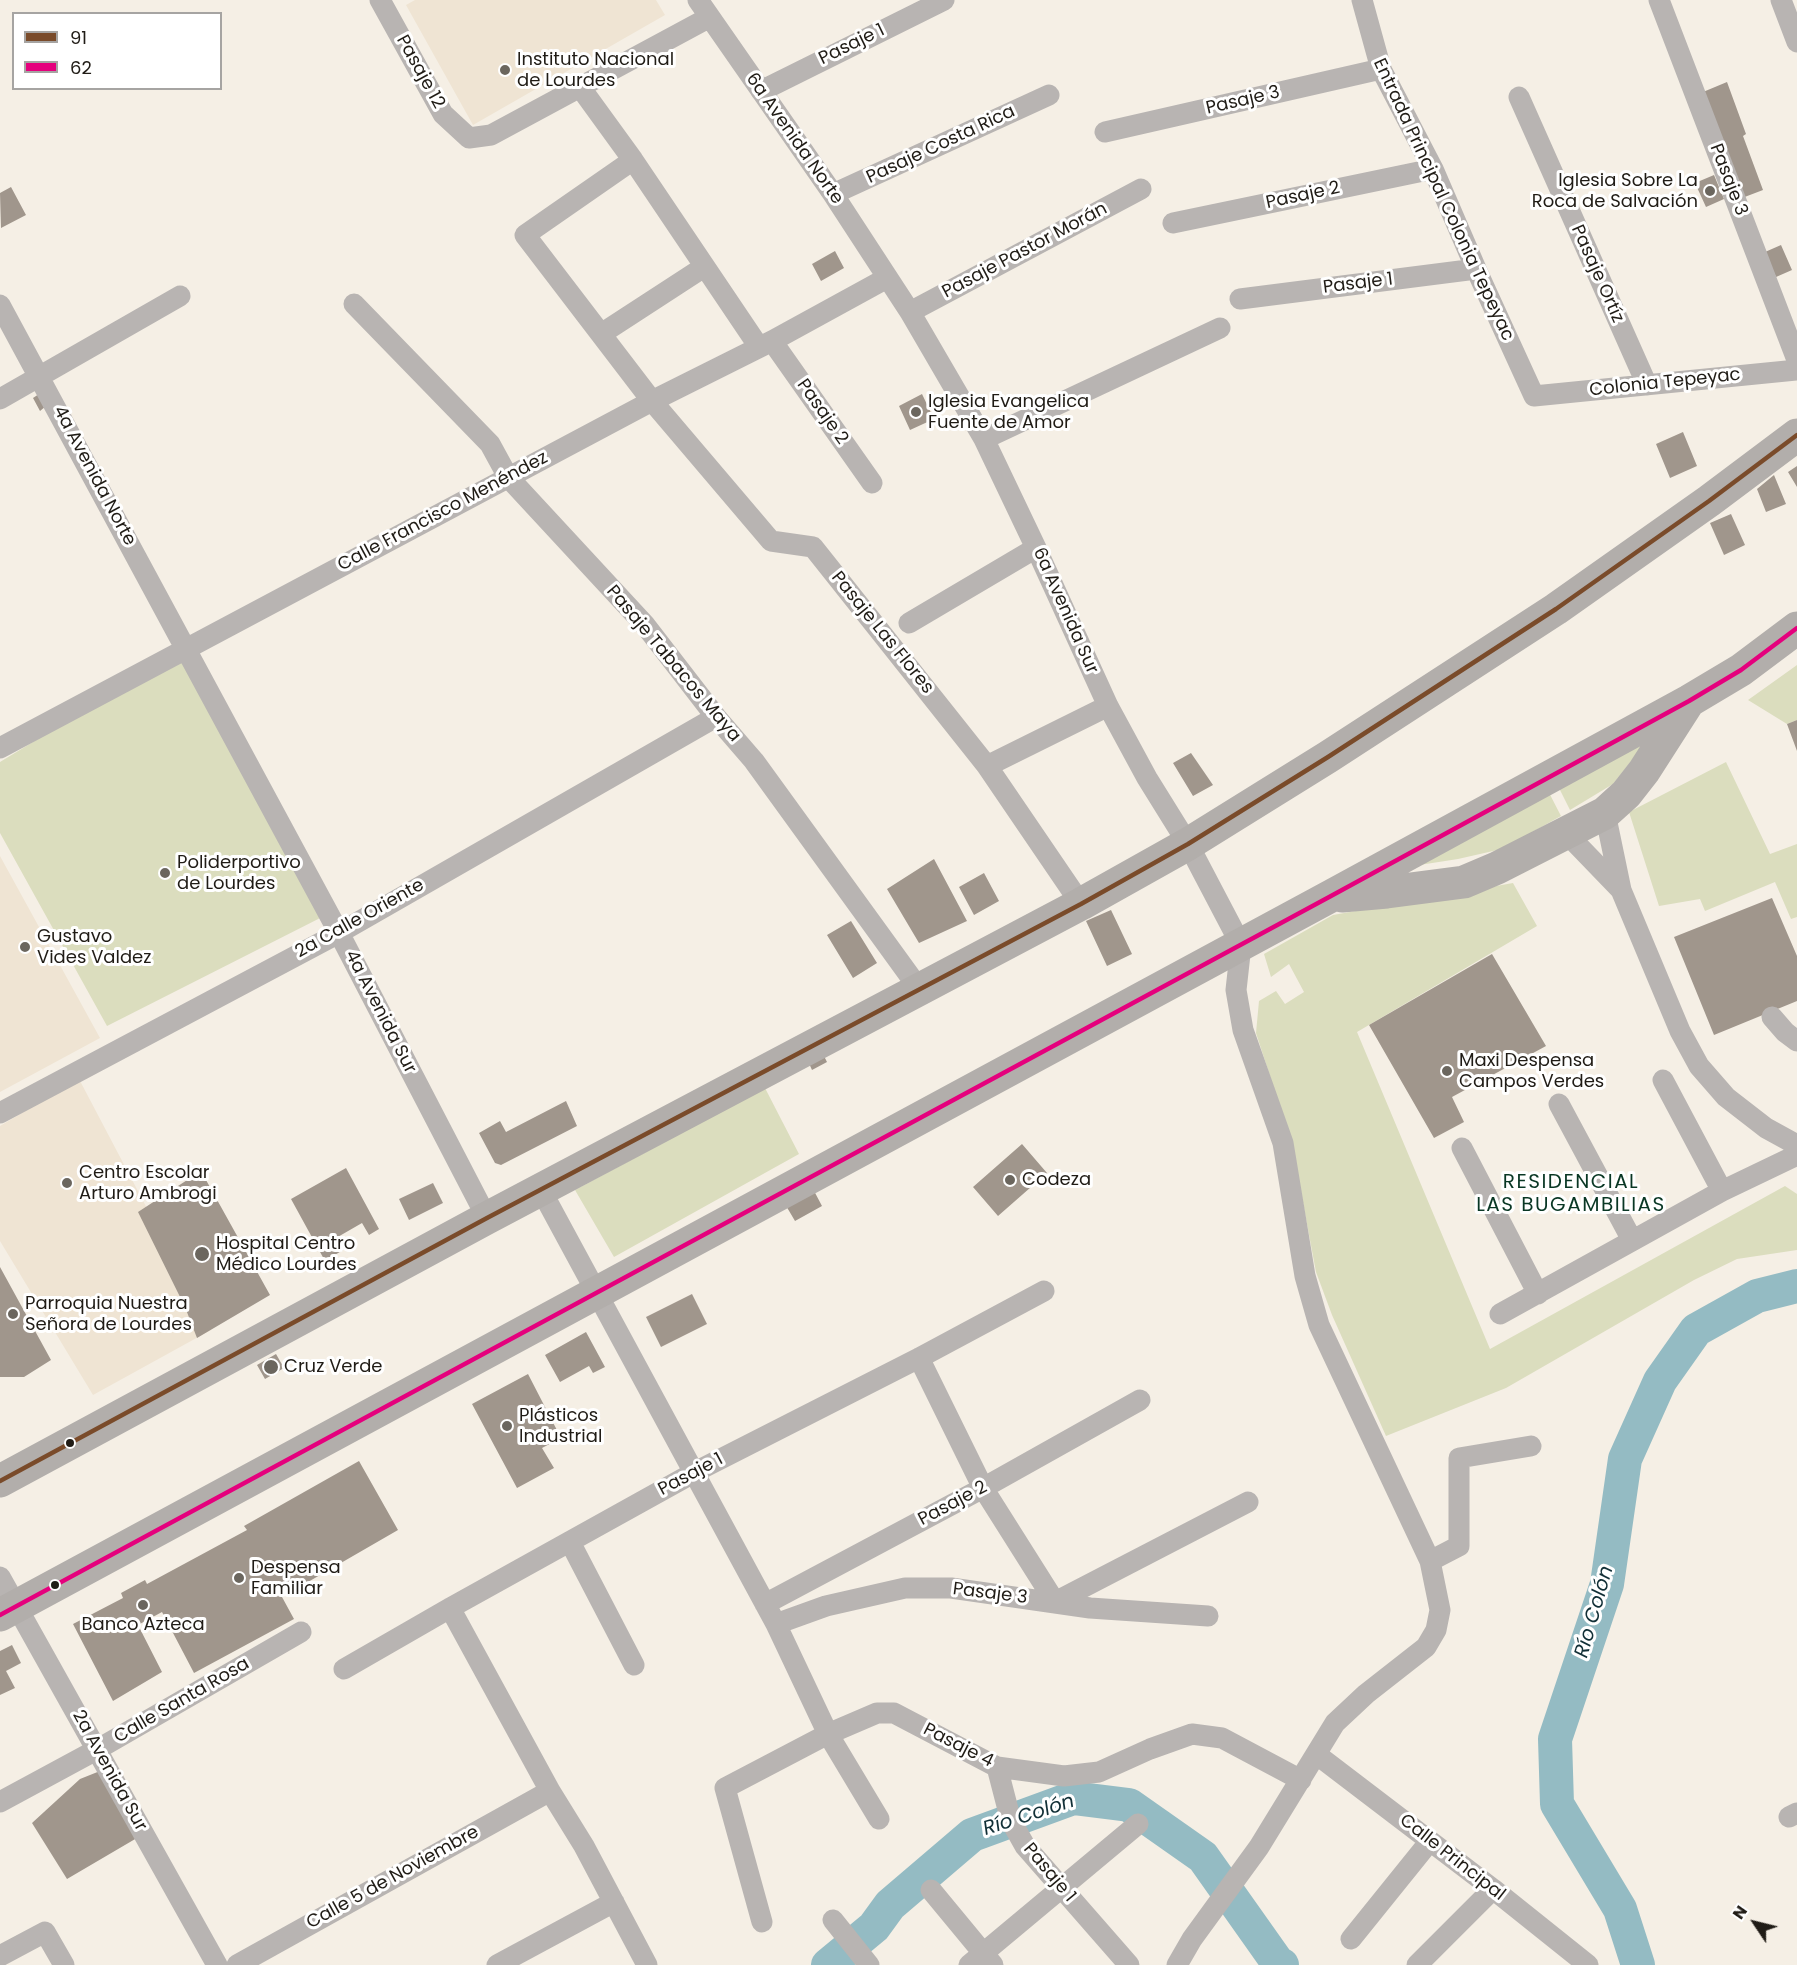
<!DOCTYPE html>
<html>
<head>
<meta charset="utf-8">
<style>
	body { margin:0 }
	#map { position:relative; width:1797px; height:1965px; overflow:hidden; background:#f5efe5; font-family:Poppins,sans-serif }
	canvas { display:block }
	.legend { position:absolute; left:12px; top:12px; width:210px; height:78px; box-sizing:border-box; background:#fff; border:2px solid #a6a4a2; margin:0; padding:8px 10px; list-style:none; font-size:18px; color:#201c16 }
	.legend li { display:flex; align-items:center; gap:12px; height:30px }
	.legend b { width:30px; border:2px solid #a6a4a2 }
	.north { position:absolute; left:1725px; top:1893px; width:60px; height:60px; -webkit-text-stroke:4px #fff; paint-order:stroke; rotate:305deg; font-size:16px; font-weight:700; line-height:24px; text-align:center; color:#201c16 }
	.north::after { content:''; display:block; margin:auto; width:21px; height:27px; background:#201c16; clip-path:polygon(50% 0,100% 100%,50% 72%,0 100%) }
</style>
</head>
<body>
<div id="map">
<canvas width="1797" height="1965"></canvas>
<ul class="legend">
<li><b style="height:8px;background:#7a4b2a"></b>91</li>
<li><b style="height:8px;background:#e5007d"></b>62</li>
</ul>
<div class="north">N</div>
</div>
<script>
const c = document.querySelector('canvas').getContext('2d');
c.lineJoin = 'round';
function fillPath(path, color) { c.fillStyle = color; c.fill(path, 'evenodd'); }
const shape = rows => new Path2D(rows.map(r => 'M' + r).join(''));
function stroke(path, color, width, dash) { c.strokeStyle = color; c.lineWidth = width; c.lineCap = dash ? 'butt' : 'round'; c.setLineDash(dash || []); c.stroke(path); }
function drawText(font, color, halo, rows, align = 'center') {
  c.font = font + ' Poppins,sans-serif'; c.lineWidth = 6; c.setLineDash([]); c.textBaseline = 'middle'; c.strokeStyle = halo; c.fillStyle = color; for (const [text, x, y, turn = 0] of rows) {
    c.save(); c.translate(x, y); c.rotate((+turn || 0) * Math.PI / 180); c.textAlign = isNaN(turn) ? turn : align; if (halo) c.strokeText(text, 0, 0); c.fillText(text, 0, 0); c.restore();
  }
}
fillPath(shape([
	[415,0,656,0,665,15,473,125,406,5],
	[0,856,100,1038,0,1092],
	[79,1079,211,1330,93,1395,0,1241,0,1126]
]), '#efe4d3');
fillPath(shape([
	[181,652,332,912,107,1026,0,833,0,762],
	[1797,665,1797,720,1787,724,1748,700],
	[1647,741,1613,784,1570,810,1554,778],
	[1726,762,1770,854,1797,844,1797,917,1791,919,1775,882,1705,911,1700,899,1659,906,1629,812],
	[1544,783,1561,816,1502,849,1458,859,1413,866],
	[1513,883,1537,926,1357,1032,1490,1349,1785,1186,1797,1194,1797,1250,1737,1259,1694,1280,1506,1388,1386,1436,1332,1315,1316,1272,1292,1144,1256,1033,1259,1001,1276,991,1285,1004,1304,992,1289,964,1271,977,1264,954,1333,915],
	[765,1088,799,1154,614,1257,575,1190]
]), '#dbddbe');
stroke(shape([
	[828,1965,874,1927,890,1905,972,1835,1073,1798,1129,1805,1203,1857,1278,1963,1282,1965],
	[1638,1965,1620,1909,1557,1804,1555,1739,1607,1584,1625,1459,1660,1381,1696,1330,1757,1296,1797,1286]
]), '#94bbc3', 34);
fillPath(shape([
	[1727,82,1746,134,1743,136,1763,190,1742,198,1703,92],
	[1714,175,1724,199,1706,207,1695,183],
	[11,187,26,215,1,228,0,193],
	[1781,245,1792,270,1776,277,1765,252],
	[835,251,844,268,821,281,812,264],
	[39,394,46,406,40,411,33,398],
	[922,394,934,419,910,430,899,406],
	[1683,432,1697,466,1670,478,1656,444],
	[1797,466,1797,487,1788,472],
	[1774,475,1786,504,1766,512,1757,489],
	[1731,514,1745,545,1724,555,1710,523],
	[1797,720,1797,751,1787,724],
	[1191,753,1213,785,1193,796,1173,763],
	[934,859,967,921,919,943,887,889],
	[984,873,999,901,974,915,959,887],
	[1772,898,1797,956,1797,1001,1714,1035,1674,937],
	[1111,910,1132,954,1107,966,1086,921],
	[851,921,877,963,853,978,827,935],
	[1492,954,1546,1046,1452,1097,1464,1122,1434,1138,1369,1025],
	[822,1052,827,1062,812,1070,807,1059],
	[566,1101,577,1126,501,1165,495,1163,479,1133,500,1121,506,1132],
	[1022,1144,1047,1173,998,1216,973,1187],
	[346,1168,379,1229,369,1235,362,1223,336,1238,343,1250,325,1261,291,1199],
	[201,1171,270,1295,197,1338,185,1307,138,1212],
	[433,1183,443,1203,409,1220,399,1199],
	[813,1189,822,1206,795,1221,785,1204],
	[0,1267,51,1360,24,1377,0,1377],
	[692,1294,707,1324,661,1347,646,1317],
	[586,1332,605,1367,593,1373,589,1366,560,1382,545,1355],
	[276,1354,284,1368,265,1379,257,1365],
	[528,1374,561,1438,542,1448,554,1468,517,1488,472,1404],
	[359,1461,398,1530,282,1597,294,1619,194,1673,162,1612,138,1625,162,1672,113,1701,73,1624,123,1598,121,1593,145,1580,147,1584,247,1530,244,1526],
	[12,1645,21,1663,6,1671,15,1688,0,1695,0,1651],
	[105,1769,142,1835,67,1879,32,1823,80,1779]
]), '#a0968c');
stroke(shape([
	[380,0,443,114,469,138,491,135,710,17],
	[698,0,833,194,910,312,984,439,1036,548,1108,706,1147,778,1188,844,1241,945,1236,990,1243,1030,1283,1143,1305,1276,1319,1325,1430,1561,1440,1610,1436,1630,1426,1647,1366,1694,1335,1723,1259,1847,1192,1939,1177,1965],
	[1362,0,1381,69,1433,169,1476,269,1534,396,1797,370],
	[1659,0,1797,360],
	[1781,0,1797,42],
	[580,87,633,160,759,347],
	[761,91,944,0],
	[1519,97,1647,385],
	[1105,132,1381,69],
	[633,160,525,235,652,401,771,541,813,547,987,766,1081,904],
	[833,194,1049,95],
	[1173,223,1433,169],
	[1240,299,1476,269],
	[354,304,490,444,508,477,645,625,716,717,754,761,920,990],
	[0,305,339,933,487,1218],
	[910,312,1141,189],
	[601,334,704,267],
	[772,341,872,483],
	[0,399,180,296],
	[984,439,1220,328],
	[909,623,1036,548],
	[0,748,652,401,772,341,887,278],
	[987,766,1108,706],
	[1605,813,1621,890,1680,1031,1699,1066,1726,1097,1766,1128,1797,1145],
	[1566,833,1621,890],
	[1772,1017,1785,1032,1797,1041],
	[1663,1080,1722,1191],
	[1559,1104,1632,1240],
	[0,1113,339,933,716,717],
	[1462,1148,1538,1294],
	[541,1190,776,1624,828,1734,879,1819],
	[1500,1314,1722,1191,1797,1155],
	[919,1358,983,1488,1055,1602,1248,1502],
	[570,1542,634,1665],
	[1430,1561,1459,1546,1459,1458,1531,1446],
	[0,1577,217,1965],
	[765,1604,983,1488,1140,1400],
	[450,1608,550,1791,584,1846,647,1965],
	[776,1624,826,1606,905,1588,951,1588,1090,1608,1208,1616],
	[344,1669,450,1608,695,1472,919,1358,1044,1291],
	[1316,1754,1493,1889,1588,1965],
	[997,1767,1011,1821,1025,1846,1129,1965],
	[0,1802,98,1749,301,1632],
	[1789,1817,1797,1813],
	[931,1890,993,1965],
	[833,1920,869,1965],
	[762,1922,725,1788,828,1734,877,1713,894,1713,997,1767,1064,1776,1099,1772,1150,1749,1192,1734,1222,1738,1301,1780],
	[1351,1939,1430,1841],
	[0,1956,45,1932,64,1965],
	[237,1965,550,1791],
	[497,1965,614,1902],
	[969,1965,1138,1824],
	[1417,1965,1493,1889]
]), '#b8b4b2', 21);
stroke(shape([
	[1342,896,1387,892,1464,882,1497,868,1605,813,1626,794,1644,771,1687,704],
	[0,1481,487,1218,1081,904,1188,844,1328,757,1556,609,1709,501,1797,435],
	[0,1615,1331,896,1689,701,1741,670,1797,628]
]), '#b2aeab', 33);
stroke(shape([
	[0,1481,487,1218,1081,904,1188,844,1328,757,1556,609,1709,501,1797,435]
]), '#7a4b2a', 4.5);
stroke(shape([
	[0,1615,1331,896,1689,701,1741,670,1797,628]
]), '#e5007d', 4.5);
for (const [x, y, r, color] of [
	[505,70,6,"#6b665e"],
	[1710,191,6,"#6b665e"],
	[916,412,6,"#6b665e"],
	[165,873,6,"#6b665e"],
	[25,947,6,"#6b665e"],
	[1447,1071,6,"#6b665e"],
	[1010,1180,6,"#6b665e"],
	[67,1183,6,"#6b665e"],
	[202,1254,8,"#6b665e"],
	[13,1314,6,"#6b665e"],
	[271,1367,8,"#6b665e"],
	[507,1426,6,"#6b665e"],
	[70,1443,5,"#201c16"],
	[239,1578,6,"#6b665e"],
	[55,1585,5,"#201c16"],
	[143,1605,6,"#6b665e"]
]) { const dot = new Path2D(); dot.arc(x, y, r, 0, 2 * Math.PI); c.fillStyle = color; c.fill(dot); stroke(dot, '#fff', 2); }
drawText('18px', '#201c16', '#fff', [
	["Pasaje 1",852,45,-26],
	["Pasaje 12",420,72,61],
	["Pasaje 3",1243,101,-13],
	["6a Avenida Norte",794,139,55],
	["Pasaje Costa Rica",941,145,-25],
	["Pasaje 3",1728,180,69],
	["Pasaje 2",1303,196,-12],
	["Entrada Principal Colonia Tepeyac",1443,200,65],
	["Pasaje Pastor Morán",1025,251,-28],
	["Pasaje Ortíz",1597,274,66],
	["Pasaje 1",1358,284,-7],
	["Colonia Tepeyac",1665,383,-6],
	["Pasaje 2",822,412,55],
	["4a Avenida Norte",94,476,62],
	["Calle Francisco Menéndez",443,512,-28],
	["6a Avenida Sur",1065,611,66],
	["Pasaje Las Flores",882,633,51],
	["Pasaje Tabacos Maya",673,664,50],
	["2a Calle Oriente",360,919,-29],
	["4a Avenida Sur",380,1012,63],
	["Pasaje 1",691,1475,-28],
	["Pasaje 2",953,1504,-28],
	["Pasaje 3",990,1594,7],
	["Calle Santa Rosa",182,1701,-30],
	["Pasaje 4",958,1746,27],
	["2a Avenida Sur",109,1771,61],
	["Calle Principal",1452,1858,38],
	["Pasaje 1",1049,1873,50],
	["Calle 5 de Noviembre",393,1878,-29]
]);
drawText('18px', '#201c16', '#fff', [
	["Instituto Nacional",517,60],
	["de Lourdes",517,81],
	["Iglesia Sobre La",1698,181,"right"],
	["Roca de Salvación",1698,202,"right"],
	["Iglesia Evangelica",928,402],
	["Fuente de Amor",928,423],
	["Poliderportivo",177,863],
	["de Lourdes",177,884],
	["Gustavo",37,937],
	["Vides Valdez",37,958],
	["Maxi Despensa",1459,1061],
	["Campos Verdes",1459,1082],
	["Centro Escolar",79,1173],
	["Arturo Ambrogi",79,1194],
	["Codeza",1022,1180],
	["Hospital Centro",216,1244],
	["Médico Lourdes",216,1265],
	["Parroquia Nuestra",25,1304],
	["Señora de Lourdes",25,1325],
	["Cruz Verde",284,1367],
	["Plásticos",519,1416],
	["Industrial",519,1437],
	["Despensa",251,1568],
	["Familiar",251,1589],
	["Banco Azteca",143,1625,"center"]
], 'left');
c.letterSpacing = '1.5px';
drawText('20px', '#093724', '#fff', [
	["RESIDENCIAL",1571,1183],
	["LAS BUGAMBILIAS",1571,1206]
]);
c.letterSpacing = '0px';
drawText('italic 20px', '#112f36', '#fff', [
	["Río Colón",1595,1612,-74],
	["Río Colón",1029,1816,-18]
]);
</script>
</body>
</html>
